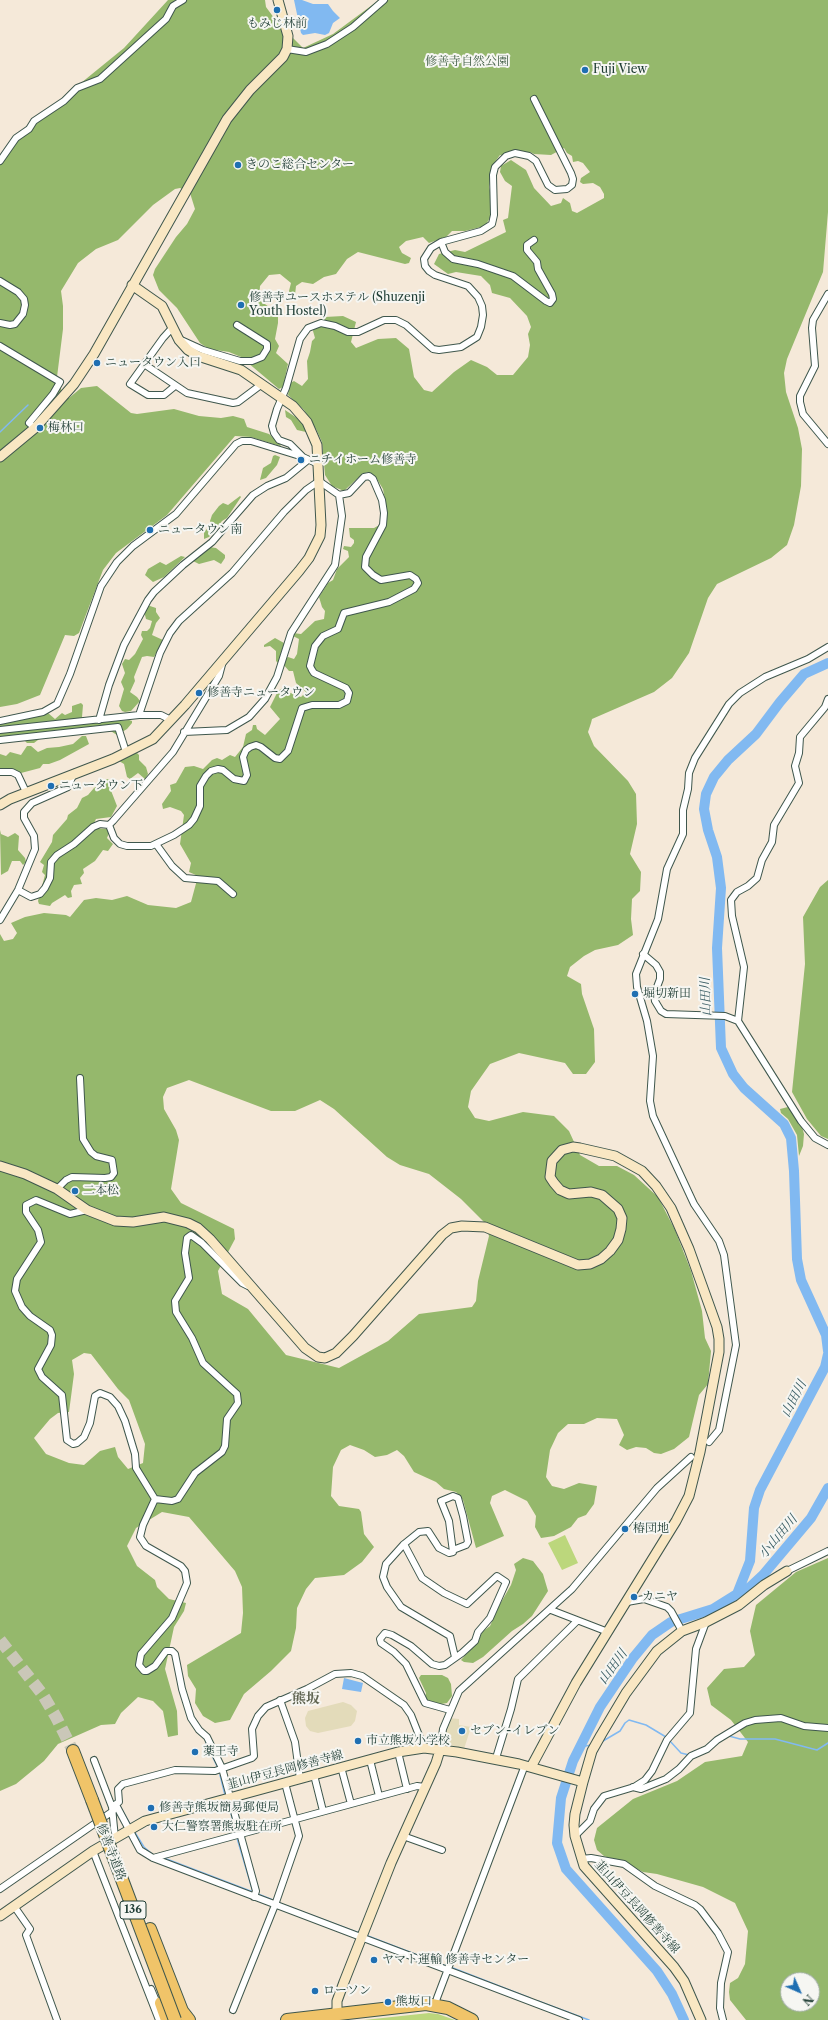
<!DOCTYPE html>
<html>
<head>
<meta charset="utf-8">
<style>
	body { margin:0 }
	#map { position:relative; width:828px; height:2020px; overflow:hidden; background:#f5e9d9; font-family:"Libre Caslon Text",serif }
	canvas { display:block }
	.north { position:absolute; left:780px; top:1972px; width:40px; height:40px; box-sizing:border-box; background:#f6f6f2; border:1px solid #a0aca6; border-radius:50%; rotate:135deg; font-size:11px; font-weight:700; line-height:16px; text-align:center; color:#1f3d34 }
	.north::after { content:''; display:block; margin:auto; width:14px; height:18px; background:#1f6fb2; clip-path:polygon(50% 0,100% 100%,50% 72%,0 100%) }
</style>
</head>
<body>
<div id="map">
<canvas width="828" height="2020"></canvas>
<div class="north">N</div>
</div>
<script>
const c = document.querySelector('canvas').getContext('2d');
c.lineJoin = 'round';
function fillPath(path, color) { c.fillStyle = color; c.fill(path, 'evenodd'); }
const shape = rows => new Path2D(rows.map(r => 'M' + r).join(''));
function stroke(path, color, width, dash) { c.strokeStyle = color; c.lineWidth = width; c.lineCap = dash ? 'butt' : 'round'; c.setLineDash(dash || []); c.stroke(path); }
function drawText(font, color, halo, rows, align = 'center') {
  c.font = font + ' "Libre Caslon Text","Noto Serif JP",serif'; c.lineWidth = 4; c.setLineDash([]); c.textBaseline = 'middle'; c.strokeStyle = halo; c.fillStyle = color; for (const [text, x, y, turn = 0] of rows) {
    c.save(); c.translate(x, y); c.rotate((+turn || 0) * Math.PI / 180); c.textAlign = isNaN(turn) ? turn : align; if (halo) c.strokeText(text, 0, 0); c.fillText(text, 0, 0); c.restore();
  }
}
fillPath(shape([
	[343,1702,351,1705,357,1711,355,1721,351,1726,318,1733,310,1731,306,1726,305,1718,308,1711],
	[449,1718,459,1719,459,1725,471,1727,464,1749,443,1743,444,1730]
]), '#e3dbba');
fillPath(shape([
	[565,1535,578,1563,562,1570,548,1543],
	[429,2013,438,2014,455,2020,364,2020]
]), '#bcd77c');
fillPath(shape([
	[168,0,265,0,266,7,277,22,303,48,333,34,379,0,828,0,828,212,823,272,787,359,784,373,786,392,798,428,802,449,801,486,794,525,787,545,771,558,717,584,708,598,689,653,672,678,654,692,592,719,591,723,588,732,594,746,628,781,636,794,637,824,630,854,641,872,640,891,632,899,631,919,633,935,618,945,595,950,584,956,570,967,567,976,581,984,582,994,594,1029,595,1062,586,1074,573,1074,565,1063,519,1053,490,1064,471,1091,468,1107,475,1118,489,1121,523,1112,554,1116,569,1131,580,1155,599,1166,617,1166,634,1175,658,1197,675,1230,691,1271,702,1311,705,1338,711,1351,708,1384,699,1395,689,1437,674,1449,661,1454,654,1453,646,1448,636,1447,627,1450,619,1445,624,1435,617,1419,597,1418,584,1424,568,1424,558,1433,550,1450,546,1477,552,1486,564,1489,579,1483,597,1486,594,1504,586,1515,578,1518,571,1527,554,1536,541,1538,535,1527,536,1516,527,1501,505,1490,492,1496,490,1503,504,1536,476,1548,463,1500,456,1492,444,1489,436,1482,414,1472,404,1456,397,1450,387,1455,375,1457,364,1450,350,1445,341,1450,333,1467,331,1496,339,1506,359,1509,361,1512,364,1534,374,1547,362,1562,344,1575,315,1578,306,1589,297,1608,296,1628,291,1651,271,1671,244,1694,230,1720,215,1723,203,1716,195,1703,196,1689,188,1676,187,1665,241,1633,243,1613,242,1587,235,1571,189,1517,162,1512,136,1528,127,1546,137,1566,155,1580,157,1587,169,1599,186,1603,184,1611,174,1627,165,1669,177,1711,178,1735,168,1737,163,1711,153,1701,138,1697,121,1713,115,1724,101,1725,58,1744,44,1761,16,1784,0,1791,0,934,4,941,13,939,17,933,11,923,25,917,44,913,66,915,70,917,84,900,96,898,112,900,127,896,148,905,176,908,191,902,198,876,189,872,191,863,180,844,184,815,181,811,170,807,163,809,162,804,171,791,170,785,176,783,185,767,194,766,203,769,212,760,217,758,222,760,230,755,235,757,243,747,246,734,252,730,253,725,256,725,257,729,265,735,280,719,270,707,278,691,284,687,288,692,301,697,306,692,296,683,293,671,289,671,283,664,284,659,288,657,294,659,297,654,299,639,293,636,293,633,301,634,315,621,324,619,325,611,322,607,319,597,328,583,333,580,337,569,349,557,348,551,343,549,344,546,351,547,354,543,354,540,350,537,349,528,374,528,385,522,387,511,383,489,377,479,368,472,362,474,344,491,332,486,325,475,322,442,316,429,304,410,288,395,290,383,294,381,302,386,308,379,307,361,310,352,312,341,315,338,313,331,314,327,325,317,343,316,356,322,351,342,356,348,378,339,396,338,409,349,414,377,424,390,432,392,454,372,471,360,487,367,497,375,513,375,528,357,530,345,528,334,531,327,527,316,510,298,492,293,490,285,481,276,456,272,448,274,434,264,439,254,455,250,465,252,506,232,503,220,508,218,512,186,505,181,500,172,501,166,511,160,526,170,534,188,551,206,561,203,563,198,570,203,572,211,577,213,604,198,604,194,600,187,593,183,583,184,580,182,581,178,590,172,583,163,578,161,573,162,572,156,567,153,564,148,551,155,534,154,530,152,510,157,500,155,492,166,489,187,492,198,491,216,485,226,465,231,452,231,446,237,429,243,423,237,406,241,399,247,402,253,411,258,409,263,405,264,358,252,347,259,336,274,324,277,313,284,302,282,296,286,295,295,290,294,289,291,291,283,280,274,269,275,260,286,259,300,278,313,278,323,275,339,279,346,276,353,288,364,283,387,279,389,241,357,229,352,209,349,200,343,177,308,159,290,153,275,155,269,176,237,187,224,195,209,190,193,180,188,175,189,153,205,118,240,96,249,78,263,61,291,63,306,63,329,57,377,62,392,69,398,81,388,97,386,131,413,137,414,174,409,199,416,221,418,233,416,244,419,247,427,269,434,281,445,280,446,251,437,235,436,167,515,116,553,103,570,79,633,74,636,65,635,40,695,17,704,0,707,0,157,81,83,124,48],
	[189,1080,271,1111,295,1111,320,1100,334,1109,387,1157,400,1165,429,1174,461,1199,484,1222,489,1236,478,1281,476,1301,472,1307,419,1314,388,1341,339,1368,286,1355,248,1309,222,1294,218,1271,235,1239,234,1229,181,1203,171,1189,179,1140,176,1130,164,1109,163,1097,167,1088],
	[84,1353,91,1354,118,1389,129,1400,145,1444,143,1463,128,1469,118,1457,115,1447,100,1451,84,1465,69,1463,46,1454,34,1438,50,1419,58,1413,69,1412,74,1374,72,1360],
	[285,410,300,420,305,427,306,432,297,430,291,420,286,417],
	[275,455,280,457,277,465,266,478,260,480,263,468,271,463,273,456],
	[240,496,241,497,227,518,222,521,209,537,204,539,204,532,212,524,210,521,212,515,219,506,223,503,228,505],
	[209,547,216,548,225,555,225,558,221,564,214,560,199,564,193,561],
	[181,556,185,557,164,577,153,582,145,575,148,569,160,562,166,565],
	[147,605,156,608,156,612,160,618,156,623,152,635,163,640,154,657,147,656,142,657,134,677,135,681,130,692,137,697,140,701,131,711,125,712,122,711,119,706,124,689,121,682,125,673,122,664,125,659,129,660,135,654,143,639,141,635,142,631,147,631,150,628,152,621,146,619,144,611],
	[275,638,284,643,278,663,276,661,276,651,270,646,264,647,264,645],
	[81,703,83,705,82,717,103,722,129,720,132,721,132,723,127,729,117,735,109,730,42,737,34,743,27,743,21,737,0,741,0,723,48,713,55,719,62,713,65,715,72,712,72,706],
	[82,736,86,736,89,744,60,760,49,764,43,764,40,768,21,773,0,768,0,754,6,756,10,752,21,755,27,746,31,746,38,752,47,748,59,747,73,744],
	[137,753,139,755,139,760,146,767,148,774,145,779,138,773,130,779,127,777,124,764,119,761,130,754],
	[108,779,113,784,110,788,117,806,111,817,96,819,94,823,95,828,107,829,109,833,107,838,113,844,108,851,103,850,95,861,83,869,84,873,80,878,82,884,74,885,71,891,72,897,68,898,65,895,52,903,50,906,39,904,38,901,45,875,42,872,44,865,40,862,52,842,53,835,67,819,68,815,77,808,82,798,88,795,94,788,99,785,102,781],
	[0,830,1,834,8,837,15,833,19,836,18,850,25,858,26,862,23,865,20,861,12,861,8,871,1,875],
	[828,880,828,1139,821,1136,807,1119,792,1092,805,964,803,917,820,887],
	[788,1107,801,1123,804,1134,803,1146,799,1156,797,1135,788,1119,781,1113,780,1109],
	[523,1558,533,1561,543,1574,548,1591,532,1616,523,1624,512,1631,483,1657,473,1663,464,1662,461,1660,479,1640,482,1632,490,1626,499,1606,511,1585,516,1570,514,1564],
	[828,1558,828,2020,746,2020,730,2000,729,1992,730,1983,738,1978,745,1964,748,1931,735,1903,703,1887,657,1874,643,1872,627,1864,604,1856,597,1850,594,1840,597,1828,633,1799,677,1781,705,1762,742,1756,748,1742,731,1720,711,1705,707,1688,724,1669,744,1667,755,1655,750,1631,756,1605,796,1572],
	[788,1980,812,1980,812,2004,788,2004],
	[421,1675,442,1675,448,1678,451,1684,452,1696,447,1703,441,1704,428,1701,425,1698,426,1693,419,1678]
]), '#95b86c');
fillPath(shape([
	[294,0,302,0,313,4,328,4,333,11,340,18,333,23,329,33,325,35,315,33,303,35,301,33],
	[344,1678,363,1683,361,1692,342,1689]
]), '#81b9f1');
stroke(shape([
	[0,432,28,405],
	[729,1736,740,1739,775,1739,817,1750,828,1743],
	[669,1740,681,1753,689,1755],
	[603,1741,620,1731,625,1723,629,1720,646,1725,666,1737],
	[206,1743,217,1766],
	[580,1747,591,1745],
	[220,1775,225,1795],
	[228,1803,236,1831],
	[120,1806,130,1824],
	[134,1831,144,1847,152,1854],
	[237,1838,253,1892],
	[164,1858,253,1892],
	[258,1894,273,1900],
	[279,1903,359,1933],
	[368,1936,446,1966],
	[453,1968,530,1998],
	[538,2001,589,2020]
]), '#81b9f1', 1.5);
stroke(shape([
	[828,663,804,674,780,702,756,734,728,760,714,777,706,794,704,809,708,830,717,857,721,888,717,948,721,1048,733,1074,744,1088,784,1124,791,1138,794,1171,797,1259,801,1280,826,1335,828,1351],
	[737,1594,748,1589,763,1575,811,1518,828,1488],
	[684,2020,672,1994,657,1971,566,1869,557,1843,561,1798,573,1761,600,1707,633,1658,652,1635,671,1622,713,1609,737,1594,750,1561,754,1508,760,1490,825,1367,828,1354]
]), '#81b9f1', 10);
stroke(shape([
	[0,1640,43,1695,56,1717,73,1751]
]), '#cac7b8', 12, [12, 6]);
const street = shape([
	[287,49,306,52,327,44,353,27,384,0],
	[0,161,16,138,29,129,34,121,64,101,77,88,100,79,166,19,173,6,183,0],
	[441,242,445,252,453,259,478,264,513,276,546,301,550,303,553,299,552,294,538,269,537,262,527,250,527,245,534,240],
	[0,281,18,292,24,299,25,305,23,314,15,324,10,325,0,323],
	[828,294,813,320,812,328,815,366,800,396,800,402,803,414,828,444],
	[173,327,163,338,130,384,148,395,164,395,175,386],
	[181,340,203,350,240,361,252,361,262,357,267,349,267,344,237,325],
	[0,346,60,382,53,394,29,423,35,428],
	[144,364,187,393,233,403,238,402,262,384],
	[303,457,290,444,279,440,274,433,272,426,277,409,286,388,300,339,308,328,321,323,335,326,348,332,358,332,384,320,396,320,406,325,433,349,439,350,461,347,477,337,481,327,483,315,482,306,478,297,468,286,435,275,429,271,425,266,424,259,431,248,441,242,481,231,492,224,494,215,493,175,495,167,506,156,515,153,529,156,536,161,548,185,555,190,567,189,572,185,573,179,571,173,534,99],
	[99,720,109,685,124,645,148,600,154,592,183,565,212,542,253,495,267,486,286,478,308,460],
	[0,721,43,712,57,704,70,674,101,586,117,562,133,546,176,514,236,444,242,441,251,441,303,457,318,464],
	[0,730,139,715,161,715,171,720],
	[184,732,227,730,249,717,265,699,277,677,291,633,335,565,342,516,339,495],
	[0,740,118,727,126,752],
	[0,772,12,772,18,775,26,792],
	[109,825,114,838,120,844,127,846,151,846,174,835,189,825,194,819,200,806,200,786,206,776,211,771,218,769,223,770,234,779,244,781,247,775,243,757,246,750,250,747,256,745,261,747,275,758,280,759,288,751,302,708,312,705,339,705,347,701,349,693,346,688,314,673,312,670,310,666,315,646,323,636,338,629,344,613,389,602,414,589,418,583,416,579,410,575,381,580,373,575,365,567,366,557,383,525,384,513,382,500,373,479,369,476,364,477,349,493,339,495,319,481,306,490,284,512,232,573,179,621,170,633,160,653,139,715],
	[156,844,172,866,185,878,218,881,233,894],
	[18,890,31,897,40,894,45,888,50,878,51,862,57,855,74,844,93,827,100,824,109,825,113,821,173,752,219,676,223,661],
	[0,920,18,890,35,849,34,836,24,818,24,812,32,803,68,787,74,773],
	[643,954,656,965,660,972,660,979,654,995,655,1001,661,1011,666,1014,725,1016,738,1021,801,1121,815,1138,828,1145],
	[738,1021,744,967,732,916,731,900,737,892,748,886,757,878,762,860,772,842,774,825,799,783,795,766,799,753,800,737,825,707,828,699],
	[57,1189,66,1180,72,1177,105,1178,111,1177,114,1173,112,1160,96,1156,91,1152,83,1139,80,1078],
	[87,1210,70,1214,36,1200,26,1205,26,1212,38,1230,41,1242,17,1279,15,1291,22,1307,30,1316,50,1330,52,1335,51,1345,38,1369,42,1377,62,1395,67,1440,73,1444,77,1443,84,1437,90,1423,95,1396,100,1393,110,1397,118,1406,125,1421,135,1454,136,1468,155,1499],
	[709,1442,719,1430,736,1345,724,1255,719,1241,694,1204,653,1116,650,1101,653,1056,647,1021,637,987,636,974,658,919,667,869,683,834,683,810,688,789,689,773,695,758,729,704,740,693,765,677,808,659,828,647],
	[155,1499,143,1525,140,1537,146,1546,181,1566,185,1571,187,1583,172,1618,141,1654,139,1665,144,1671,147,1671,155,1666,166,1651,172,1651,175,1654,182,1689,191,1718,199,1730,207,1737,222,1768,256,1891,254,1897],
	[155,1499,172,1501,178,1499,195,1473,222,1452,225,1446,227,1419,238,1403,237,1394,203,1363,192,1338,176,1312,175,1301,189,1278,185,1253,187,1238,191,1235,202,1243,242,1283,248,1286],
	[404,1544,422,1578,444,1593,467,1604,497,1576,506,1582,490,1618,478,1632,475,1641,462,1653,445,1665,439,1666,432,1664,411,1646,392,1635,385,1633,380,1639,381,1643,394,1652,406,1664,425,1703,450,1710],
	[453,1550,466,1545,468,1542,463,1516,458,1498,453,1496,441,1501,449,1521,453,1552,449,1553,439,1548,428,1531,419,1532,404,1544,386,1564,383,1577,387,1587,401,1607,450,1636,455,1657],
	[787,1571,828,1551],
	[627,1602,644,1599,667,1607,671,1611,682,1631],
	[551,1610,608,1632],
	[280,1700,295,1742,300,1779],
	[440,1750,443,1729,459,1691,572,1589,657,1488,691,1457],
	[398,1752,407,1789],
	[496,1758,511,1709,518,1679,577,1621],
	[94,1760,112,1807,115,1838],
	[370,1760,379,1796],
	[341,1767,351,1804],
	[314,1775,323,1811],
	[633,1787,641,1789,666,1779,679,1769,691,1756,707,1749,717,1740,745,1723,755,1720,781,1718,804,1726,828,1728],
	[116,1805,140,1850,153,1858,579,2020],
	[113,1806,119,1802,118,1789,123,1784,175,1770,215,1771,252,1758,254,1756,252,1729,258,1716,266,1707,307,1689,335,1674,351,1673,362,1676,404,1705,411,1715,424,1748],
	[403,1836,442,1850],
	[575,1836,590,1821,594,1809,604,1796,634,1787,645,1780,652,1771,667,1740,690,1713,696,1649,706,1622],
	[93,1851,159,2020],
	[153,1858,417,1786,425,1787],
	[581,1859,591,1858,624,1864,655,1886,695,1905,700,1909,718,1933,728,1952,721,1983,720,2008,723,2020],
	[0,1889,113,1811],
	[14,1906,30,1929,26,1935,57,2020],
	[151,1989,159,2008],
	[435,2005,437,1998,525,1765],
	[233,2010,275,1905,299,1836,285,1783]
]);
const secondary = shape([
	[0,457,35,428,74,384,94,354,227,119,250,90,283,57,287,49,288,36,278,0],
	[0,805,10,799,113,759,153,739,185,705,299,571,309,558,320,536,321,525,317,445,307,422,293,406,241,370,198,356,188,350,179,340,162,306,132,285],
	[0,1166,25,1174,57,1189,87,1210,115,1221,133,1222,164,1217,188,1223,198,1228,210,1239,305,1348,318,1357,325,1358,336,1353,353,1336,442,1235,451,1228,462,1226,485,1227,578,1265,590,1264,601,1259,610,1251,618,1240,621,1229,622,1218,618,1209,602,1195,591,1192,569,1194,560,1190,554,1183,550,1177,552,1161,562,1150,573,1147,580,1148,615,1156,642,1171,656,1186,671,1208,689,1249,717,1327,719,1339,719,1352,700,1452,689,1496,676,1521,576,1683,531,1767],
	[583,1782,592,1751,601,1735,626,1693,657,1651,682,1631,706,1622,739,1605,764,1585,787,1571],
	[0,1916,93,1851,145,1821,398,1752,424,1748,457,1752,519,1764,583,1782,575,1814,574,1825,575,1836,584,1866,674,1967,684,1981,701,2020],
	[337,2015,337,2001,344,1982,391,1863,436,1763,440,1750]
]);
const highway = shape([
	[73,1751,92,1800],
	[150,1929,182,2011,189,2020],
	[161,2003,167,2020],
	[287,2020,426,2004,448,2008,472,2020]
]);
stroke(street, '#3f574d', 8);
stroke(secondary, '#3f574d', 11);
stroke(highway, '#3f574d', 14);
stroke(street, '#fff', 6);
stroke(secondary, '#f9e7c3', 9);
stroke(highway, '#f0c469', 12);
const highwayBridge = shape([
	[92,1800,175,2020]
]);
stroke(highwayBridge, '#3f574d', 14, []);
stroke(highwayBridge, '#f0c469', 12);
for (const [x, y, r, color] of [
	[277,10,4,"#1f6fb2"],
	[585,70,4,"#1f6fb2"],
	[238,165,4,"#1f6fb2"],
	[241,305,4,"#1f6fb2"],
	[97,363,4,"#1f6fb2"],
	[40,428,4,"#1f6fb2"],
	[301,460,4,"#1f6fb2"],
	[150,530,4,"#1f6fb2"],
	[199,693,4,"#1f6fb2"],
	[51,786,4,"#1f6fb2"],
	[635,994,4,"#1f6fb2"],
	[75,1191,4,"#1f6fb2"],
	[625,1529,4,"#1f6fb2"],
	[634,1597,4,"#1f6fb2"],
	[462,1731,4,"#1f6fb2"],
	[358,1741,4,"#1f6fb2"],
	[195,1752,4,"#1f6fb2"],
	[151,1808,4,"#1f6fb2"],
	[154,1827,4,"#1f6fb2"],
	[374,1960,4,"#1f6fb2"],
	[315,1991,4,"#1f6fb2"],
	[388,2002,4,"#1f6fb2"]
]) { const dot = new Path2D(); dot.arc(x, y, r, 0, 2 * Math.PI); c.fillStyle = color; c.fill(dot); stroke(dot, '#f6f6f2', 1.5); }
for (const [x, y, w] of [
	[133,1910,26]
]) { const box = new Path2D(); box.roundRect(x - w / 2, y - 9, w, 18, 3); c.fillStyle = '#f6f6f2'; c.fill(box); stroke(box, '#1f3d34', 1); }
drawText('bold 11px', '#1f3d34', null, [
	["136",133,1910]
]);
drawText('12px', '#1f3d34', '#f6f6f2', [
	["もみじ林前",277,24,"center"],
	["Fuji View",593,70],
	["きのこ総合センター",246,165],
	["修善寺ユースホステル (Shuzenji",249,298],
	["Youth Hostel)",249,312],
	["ニュータウン入口",105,363],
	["梅林口",48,428],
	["ニチイホーム修善寺",309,460],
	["ニュータウン南",158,530],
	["修善寺ニュータウン",207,693],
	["ニュータウン下",59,786],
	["堀切新田",643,994],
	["二本松",83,1191],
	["椿団地",633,1529],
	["カニヤ",642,1597],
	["セブン-イレブン",470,1731],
	["市立熊坂小学校",366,1741],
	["薬王寺",203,1752],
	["修善寺熊坂簡易郵便局",159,1808],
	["大仁警察署熊坂駐在所",162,1827],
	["ヤマト運輸 修善寺センター",382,1960],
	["ローソン",323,1991],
	["熊坂口",396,2002]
], 'left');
drawText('12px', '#3e5c42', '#f6f6f2', [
	["修善寺自然公園",467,62]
]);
drawText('12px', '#1f3d34', '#f6f6f2', [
	["韮山伊豆長岡修善寺線",285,1770,-15],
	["修善寺道路",111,1852,69],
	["韮山伊豆長岡修善寺線",637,1907,48]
]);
drawText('italic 13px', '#385c63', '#f6f6f2', [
	["山田川",706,997,-92],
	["山田川",794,1399,-62],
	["小山田川",778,1537,-50],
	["山田川",613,1667,-54]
]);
drawText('bold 14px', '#606552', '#f6f6f2', [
	["熊坂",306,1699]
]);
</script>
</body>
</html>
